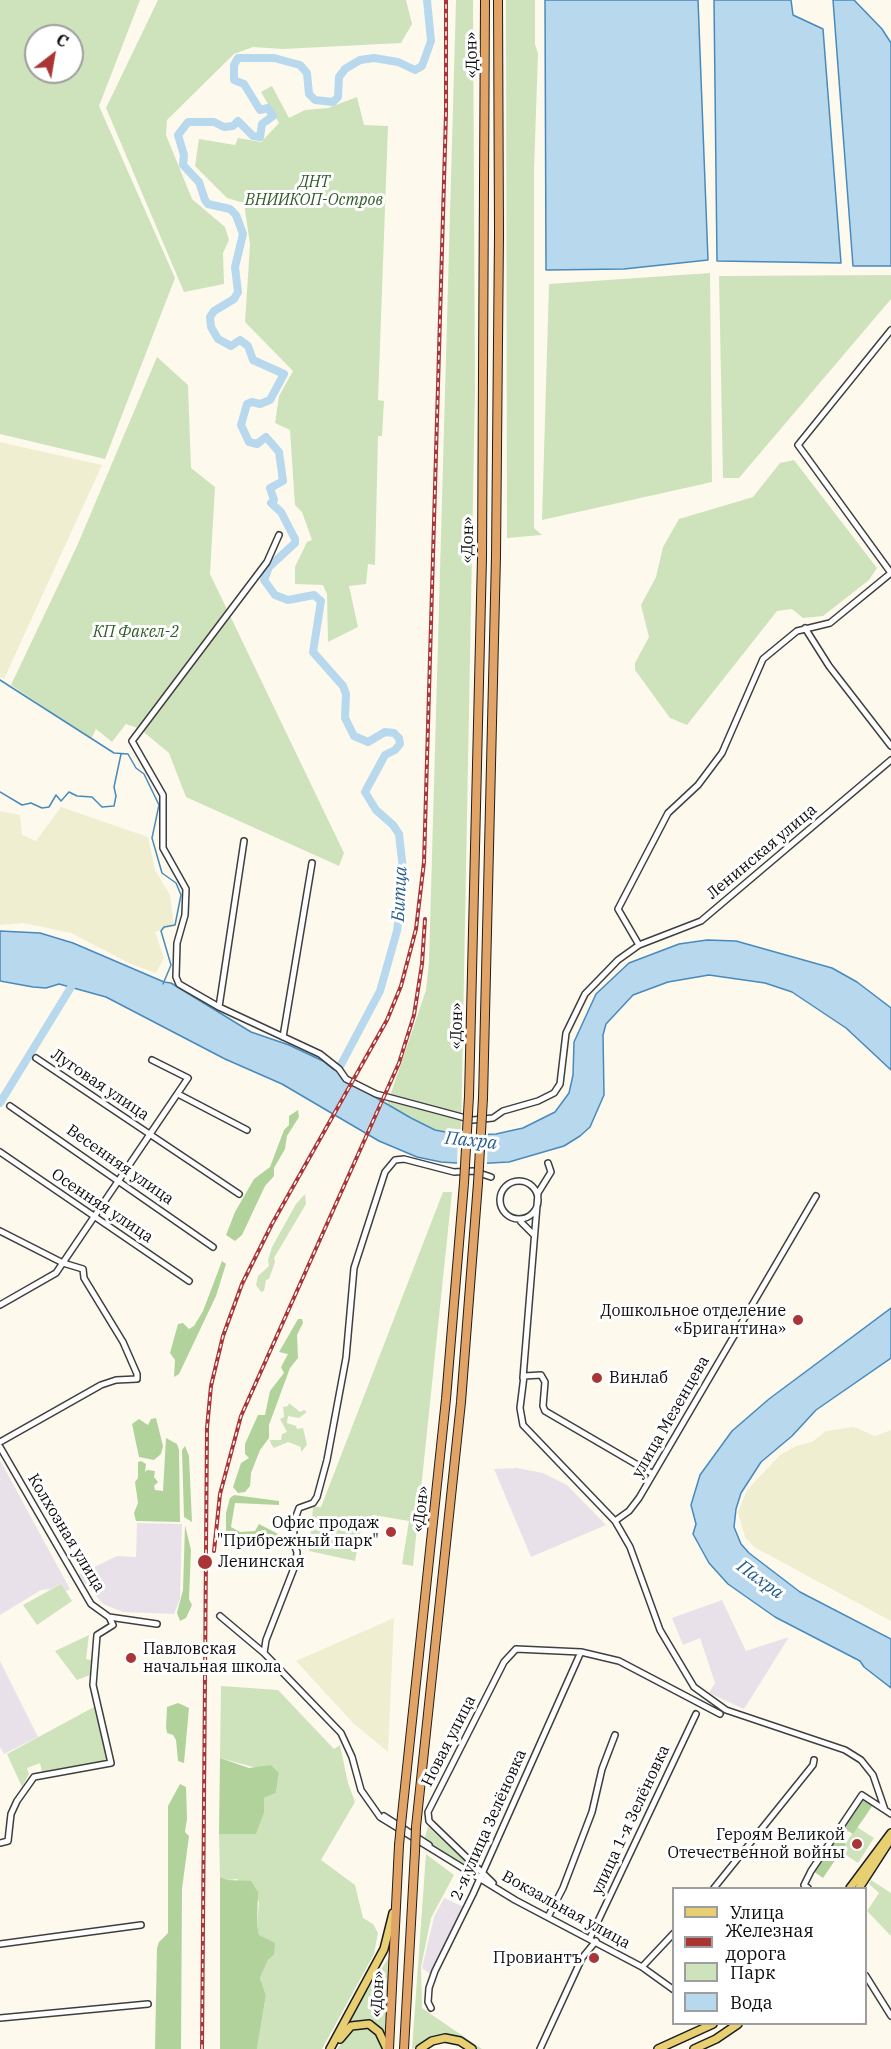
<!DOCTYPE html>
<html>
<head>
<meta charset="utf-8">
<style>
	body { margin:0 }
	#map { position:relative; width:891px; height:2049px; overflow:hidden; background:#fdfaed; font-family:"IBM Plex Serif",serif }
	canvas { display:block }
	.legend { position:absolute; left:672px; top:1887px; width:195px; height:138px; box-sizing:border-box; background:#fff; border:2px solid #9e9e9e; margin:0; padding:8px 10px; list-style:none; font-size:18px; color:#0c0c0c }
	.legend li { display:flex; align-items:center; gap:12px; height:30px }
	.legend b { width:30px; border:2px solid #9e9e9e }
	.north { position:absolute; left:24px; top:24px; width:60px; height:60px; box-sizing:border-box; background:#fff; border:2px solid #9e9e9e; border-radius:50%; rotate:31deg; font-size:16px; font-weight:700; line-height:24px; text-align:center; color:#0c0c0c }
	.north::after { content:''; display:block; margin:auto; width:21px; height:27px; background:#aa3537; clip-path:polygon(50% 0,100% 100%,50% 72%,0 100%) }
</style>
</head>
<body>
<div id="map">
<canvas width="891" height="2049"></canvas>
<ul class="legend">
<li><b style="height:8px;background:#e7cf72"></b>Улица</li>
<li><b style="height:8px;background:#aa3537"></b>Железная дорога</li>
<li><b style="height:16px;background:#cee3bb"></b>Парк</li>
<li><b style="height:16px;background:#b8d8ee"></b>Вода</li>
</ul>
<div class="north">С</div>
</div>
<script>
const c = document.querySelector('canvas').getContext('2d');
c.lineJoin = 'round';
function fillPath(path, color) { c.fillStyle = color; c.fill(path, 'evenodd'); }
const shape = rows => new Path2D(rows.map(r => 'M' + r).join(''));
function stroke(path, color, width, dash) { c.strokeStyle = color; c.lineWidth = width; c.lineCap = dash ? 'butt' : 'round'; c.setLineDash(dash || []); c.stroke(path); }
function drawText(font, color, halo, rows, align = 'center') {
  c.font = font + ' "IBM Plex Serif",serif'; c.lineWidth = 6; c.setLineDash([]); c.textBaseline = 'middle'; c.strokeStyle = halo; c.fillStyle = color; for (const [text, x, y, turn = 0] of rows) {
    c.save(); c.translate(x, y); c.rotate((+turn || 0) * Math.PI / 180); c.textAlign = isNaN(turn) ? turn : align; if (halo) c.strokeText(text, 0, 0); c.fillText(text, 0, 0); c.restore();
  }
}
fillPath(shape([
	[0,1460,70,1589,65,1592,61,1584,51,1589,41,1590,0,1615],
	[517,1468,543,1473,567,1485,606,1525,531,1557,494,1469],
	[137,1523,182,1524,180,1599,174,1614,123,1612,103,1604,78,1575,117,1556,136,1557],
	[722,1600,746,1651,789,1637,744,1709,709,1693,715,1683,700,1638,683,1645,672,1618],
	[0,1661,38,1737,4,1754,0,1747],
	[444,1898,464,1907,430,1974,422,1968,434,1917]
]), '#e9e1ea');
fillPath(shape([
	[0,442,102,465,4,679,0,677],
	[61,807,148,837,155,870,170,895,174,926,155,932,164,958,156,973,131,964,71,933,23,923,0,925,0,811,20,815,22,835,36,841],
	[854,1427,875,1436,891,1430,891,1621,754,1547,745,1537,738,1512,747,1490,780,1455,796,1446,812,1442,826,1431],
	[394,1618,388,1752,353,1723,296,1661]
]), '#f0eed0');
fillPath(shape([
	[0,0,140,0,99,106,175,278,105,459,0,434],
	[36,36,72,36,72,72,36,72],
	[158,0,406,0,412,24,401,43,283,49,253,47,234,54,167,120,166,135,192,199,225,227,229,240,223,253,224,284,184,292,106,108],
	[456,0,473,0,475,391,461,1135,435,1130,387,1105,426,990,429,962],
	[506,0,535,0,535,44,538,54,534,170,534,528,542,535,507,538],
	[272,86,289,118,305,110,328,108,357,97,364,125,388,126,378,400,384,401,382,436,378,436,375,565,368,564,366,584,349,586,358,627,328,642,327,594,323,585,295,584,295,567,307,542,312,540,302,512,295,505,290,430,275,423,279,396,293,371,245,322,250,245,244,203,227,198,195,166,199,139,235,145,238,138,261,142,279,123,261,92],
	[710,273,712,482,542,520,549,284],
	[891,275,891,299,739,478,723,478,719,276],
	[157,357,188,385,191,468,215,487,210,574,344,853,339,866,186,797,169,753,140,729,126,724,112,742,96,729,91,739,11,685,77,546],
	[794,460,877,568,869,580,823,616,803,618,792,609,777,611,687,725,670,718,635,670,635,663,649,637,641,605,656,577,663,547,679,519,753,497,780,463],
	[443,1192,452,1192,413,1566,402,1564,409,1521,373,1515,362,1523,355,1561,309,1551,313,1507,321,1507],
	[305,1194,306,1204,274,1258,275,1262,269,1279,266,1280,264,1291,261,1292,256,1285,258,1276,269,1266,268,1260,272,1247,296,1204],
	[289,1403,300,1412,304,1410,307,1412,299,1418,288,1416,287,1423,296,1426,297,1429,303,1428,307,1445,301,1452,301,1447,288,1442,274,1448,271,1444,270,1440,281,1440,282,1434,287,1432,280,1419,284,1417,283,1407,288,1406],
	[61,1584,72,1601,37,1625,23,1605],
	[89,1635,86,1659,91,1660,90,1675,77,1680,55,1651],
	[221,1686,278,1690,334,1749,340,1745,348,1783,355,1802,321,1860,355,1885,363,1918,373,1924,378,1933,374,1954,322,2049,257,2049,266,1995,260,1978,268,1960,274,1955,259,1935,257,1924,259,1902,237,1879,228,1880,220,1877,219,1834,256,1833,264,1813,264,1798,276,1793,279,1774,220,1758],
	[94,1707,107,1760,42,1772,40,1763,27,1768,29,1774,22,1787,7,1754],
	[428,1827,475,1870,474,1871,424,1840],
	[857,1827,874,1838,858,1863,840,1851],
	[426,1854,454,1875,431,1918,421,1967,422,2008,482,2049,475,2049,453,2036,412,2049],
	[871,1880,891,1893,891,1936,867,1911,879,1893,869,1884],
	[389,1957,385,2034,377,2025,366,2020,346,2024],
	[364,2025,381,2037,382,2049,337,2049,352,2028]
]), '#cee3bb');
fillPath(shape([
	[298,1110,299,1117,287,1136,285,1149,274,1168,274,1176,265,1186,242,1235,235,1241,226,1235,235,1212,254,1179,270,1167,284,1130,289,1125,289,1116],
	[222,1261,226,1264,216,1296,179,1374,174,1377,175,1360,170,1353,178,1324,183,1323,189,1329,194,1326,203,1311],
	[298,1319,302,1319,303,1323,297,1335,298,1358,290,1368,269,1425,269,1438,260,1450,251,1473,250,1486,245,1492,238,1493,233,1487,241,1463,249,1458,245,1454,245,1444,258,1415,265,1415,270,1391,284,1373,281,1367,288,1354,279,1352],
	[156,1418,163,1446,161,1454,154,1460,139,1457,132,1424,139,1419,148,1425,151,1419],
	[166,1438,177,1444,179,1450,180,1522,136,1521,134,1513,138,1503,135,1482,138,1478,138,1462,141,1461,146,1464,145,1472,147,1470,155,1471,154,1477,158,1482,154,1486,155,1490,163,1491],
	[185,1446,189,1456,192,1522,184,1517,182,1450],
	[234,1495,279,1501,279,1505,235,1503,231,1527,240,1532,255,1531,259,1524,280,1535,281,1539,267,1538,260,1533,258,1536,226,1535,226,1513,230,1498],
	[185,1525,191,1550,189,1599,192,1605,186,1618,180,1621,177,1613,183,1590],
	[178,1703,189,1708,184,1763,178,1761,176,1740,173,1735,167,1733,166,1727,167,1707],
	[220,1758,249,1768,271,1765,279,1773,276,1793,264,1798,264,1813,256,1834,219,1834],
	[180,1784,186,1787,187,1819,185,1832,189,1836,182,1889,181,2049,155,2049,157,1948,159,1942,168,1933,168,1806],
	[862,1798,873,1805,853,1834,848,1831,842,1841,846,1844,823,1878,813,1871],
	[220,1877,228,1880,251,1881,258,1892,257,1924,259,1935,275,1943,274,1955,268,1960,260,1978,266,1995,257,2049,220,2049]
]), '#b2d29c');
const water = shape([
	[545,0,698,0,708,260,624,269,546,270,545,0],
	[714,0,791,0,793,15,823,29,841,263,717,261,714,0],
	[833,0,854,0,882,29,891,43,891,266,853,266,833,0],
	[0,931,40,933,73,943,164,982,171,983,251,1032,289,1045,323,1061,349,1082,411,1118,435,1130,461,1135,496,1134,523,1128,555,1112,569,1093,573,1075,574,1042,596,994,629,963,679,944,707,940,736,941,832,968,857,982,891,1008,891,1070,846,1028,792,992,765,983,709,975,668,982,633,995,606,1024,603,1035,604,1095,590,1127,580,1136,564,1146,509,1162,472,1164,441,1162,417,1157,379,1141,282,1084,225,1059,106,997,59,984,46,988,33,987,0,981,0,931],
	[891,1308,891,1358,816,1410,792,1436,761,1462,741,1493,736,1509,734,1527,741,1544,749,1553,800,1592,891,1639,891,1688,864,1667,860,1661,775,1617,728,1584,709,1563,693,1534,696,1524,691,1505,700,1475,732,1431,769,1399,891,1308]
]);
fillPath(water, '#b8d8ee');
stroke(water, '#488abc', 1.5);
fillPath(shape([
	[458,1131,488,1131,487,1165,457,1166]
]), '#fdfaed');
stroke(shape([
	[0,680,114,753,128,754,136,768,144,774,159,805,152,838,162,873,176,883,181,895,175,925,164,927,161,931,171,965,163,984],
	[0,792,22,805,31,803,42,808,49,807,56,795,61,801,69,792,77,796,92,797,102,807,114,806,116,796,114,787,121,754]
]), '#488abc', 1.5);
stroke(shape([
	[336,1074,380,991,397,931,404,878,399,834,393,825,376,810,365,792,385,755,395,750,400,744,399,738,394,733,385,732,368,742,354,736,345,718,346,694,343,686,313,652,321,601,314,595,288,600,275,595,264,580,269,567,295,543,295,539,281,512,271,503,274,500,270,488,283,481,279,452,266,437,257,444,249,442,241,425,247,404,252,402,260,404,270,400,284,374,253,360,248,346,240,340,231,346,218,339,211,327,210,317,214,311,234,299,238,292,235,267,243,234,236,215,230,209,208,204,205,200,199,182,183,165,184,155,178,135,188,122,214,122,224,127,233,126,238,121,253,136,260,137,262,124,273,116,268,108,260,110,244,84,234,80,234,65,238,58,274,58,300,65,307,73,309,94,315,100,333,102,338,97,339,77,345,69,360,60,374,58,398,62,415,70,422,66,431,41,427,0],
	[0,1103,76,979]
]), '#b8d8ee', 8);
const minor = shape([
	[891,330,798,445,891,573],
	[279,535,267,562,132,741,163,795,163,848,186,889,185,915,177,943,176,977,179,984,219,1007,320,1054,339,1069,346,1079,376,1094,473,1120,493,1118,503,1111,538,1101,554,1093,560,1084,566,1033,585,994,618,960,639,945,618,909,668,813,698,785,722,753,763,659,797,631,830,623,891,573],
	[805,628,829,666,891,746],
	[639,945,701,921,891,760],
	[219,1007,244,841],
	[283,1037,312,863],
	[36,1058,239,1194],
	[178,1094,247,1130],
	[10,1106,213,1247],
	[0,1152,189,1281],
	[491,1177,473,1171,454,1172,404,1159,395,1160,385,1172,354,1268,346,1358,327,1460,317,1497,313,1503,299,1508,295,1519,293,1542,297,1552,296,1563,266,1640,264,1653,341,1733,352,1757,361,1790,380,1817,515,1900,642,1967,674,1990],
	'500 1200a19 19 0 1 1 38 0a19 19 0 1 1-38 0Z',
	[521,1222,534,1235],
	[0,1231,63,1263,83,1269,84,1278,123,1342,137,1374,137,1379,116,1380,101,1385,0,1442],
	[0,1305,56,1273,188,1078,152,1060],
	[523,1378,538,1193,551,1172,548,1163],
	[0,1447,91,1604,109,1617,157,1624],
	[653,1474,545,1411,543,1406,545,1382,541,1375,524,1376,520,1408,523,1425,615,1521,630,1547,660,1630,694,1687,726,1710,845,1750,861,1760,873,1775,885,1810],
	[615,1521,629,1511,639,1498,816,1196],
	[220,1616,264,1653],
	[384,1816,429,1845],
	[0,1843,8,1841,11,1814,17,1801,34,1777,111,1763,93,1685,97,1635,113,1625,109,1617],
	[493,1883,434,1826,429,1821,428,1812,504,1662,516,1649,581,1652,619,1661,720,1714],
	[714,1888,813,1765,814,1760],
	[808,1888,804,1885,811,1871,862,1795,891,1814],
	[548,1917,563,1888,592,1812,602,1769,615,1735],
	[590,1938,696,1714],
	[0,1944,141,1925],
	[642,1967,674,1933],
	[866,1976,891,2016],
	[431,2008,428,2002,429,1988,435,1971,473,1894,580,1654],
	[0,2018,148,2004],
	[540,2049,582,1958,596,1941]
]);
const major = shape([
	[850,1888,891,1833],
	[859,1888,890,1840],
	[340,2039,351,2026,369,2024,379,2032,387,2049],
	[330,2049,384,1949,393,1913],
	[420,2049,432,2041,445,2038,460,2041,472,2049],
	[658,2049,713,2024],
	[694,2049,716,2039,738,2024]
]);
const highway = shape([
	[469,1096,482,558,485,0],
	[483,1098,496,556,499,234,498,0],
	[402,1815,446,1399,464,1183],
	[416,1827,461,1402,478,1183],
	[389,2049,399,1845],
	[404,2049,415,1851]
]);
stroke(minor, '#3f3f3f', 8);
stroke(major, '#1d1d1d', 10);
stroke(highway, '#1d1d1d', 10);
stroke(minor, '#fff', 5);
stroke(major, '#e7cf72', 7);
stroke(highway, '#e2a366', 8);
const rail = shape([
	[214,1551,220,1494,241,1416,399,1063,414,1015,422,964,425,919],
	[202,2049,207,1428,211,1386,223,1336,242,1284,272,1224,387,1020,401,986,416,929,424,862,446,113,446,0]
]);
stroke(rail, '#aa3537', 4);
stroke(rail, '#fff', 1.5, [4.5]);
const highwayBridge = shape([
	[464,1183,469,1096],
	[478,1183,483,1098],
	[399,1845,402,1815],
	[415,1851,416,1827]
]);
stroke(highwayBridge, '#1d1d1d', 10, []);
stroke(highwayBridge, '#e2a366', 8);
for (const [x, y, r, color] of [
	[798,1320,6,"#aa3537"],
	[597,1378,6,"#aa3537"],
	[391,1532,6,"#aa3537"],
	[205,1562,8,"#aa3537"],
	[131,1658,6,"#aa3537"],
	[857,1844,6,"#aa3537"],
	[594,1958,6,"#aa3537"]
]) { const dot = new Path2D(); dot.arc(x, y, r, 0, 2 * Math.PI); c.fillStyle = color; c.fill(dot); stroke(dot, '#fff', 2); }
drawText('16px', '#0c0c0c', '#fff', [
	["«Дон»",472,55,-91],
	["«Дон»",468,540,-89],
	["Ленинская улица",762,852,-40],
	["«Дон»",457,1026,-89],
	["Луговая улица",100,1085,34],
	["Весенняя улица",120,1165,35],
	["Осенняя улица",102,1206,34],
	["улица Мезенцева",671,1417,-60],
	["«Дон»",421,1509,-83],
	["Колхозная улица",66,1533,59],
	["Новая улица",449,1741,-63],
	["улица 1-я Зелёновка",631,1820,-65],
	["2-я улица Зелёновка",489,1825,-66],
	["Вокзальная улица",566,1910,29],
	["«Дон»",378,1994,-87]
]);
drawText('italic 16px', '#2e5b25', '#fff', [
	["ДНТ",314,182],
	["ВНИИКОП-Остров",314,200],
	["КП Факел-2",136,632]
]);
drawText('16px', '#0c0c0c', '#fff', [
	["Дошкольное отделение",786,1311],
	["«Бригантина»",786,1329],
	["Винлаб",609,1378,"left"],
	["Офис продаж",379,1523],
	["\"Прибрежный парк\"",379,1541],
	["Ленинская",218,1562,"left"],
	["Павловская",143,1649,"left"],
	["начальная школа",143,1667,"left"],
	["Героям Великой",845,1835],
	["Отечественной войны",845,1853],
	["Провиантъ",582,1958]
], 'right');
drawText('italic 18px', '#255c8e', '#fff', [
	["Битца",400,894,-87],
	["Пахра",471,1141,6],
	["Пахра",760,1580,36]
]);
</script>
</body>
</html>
